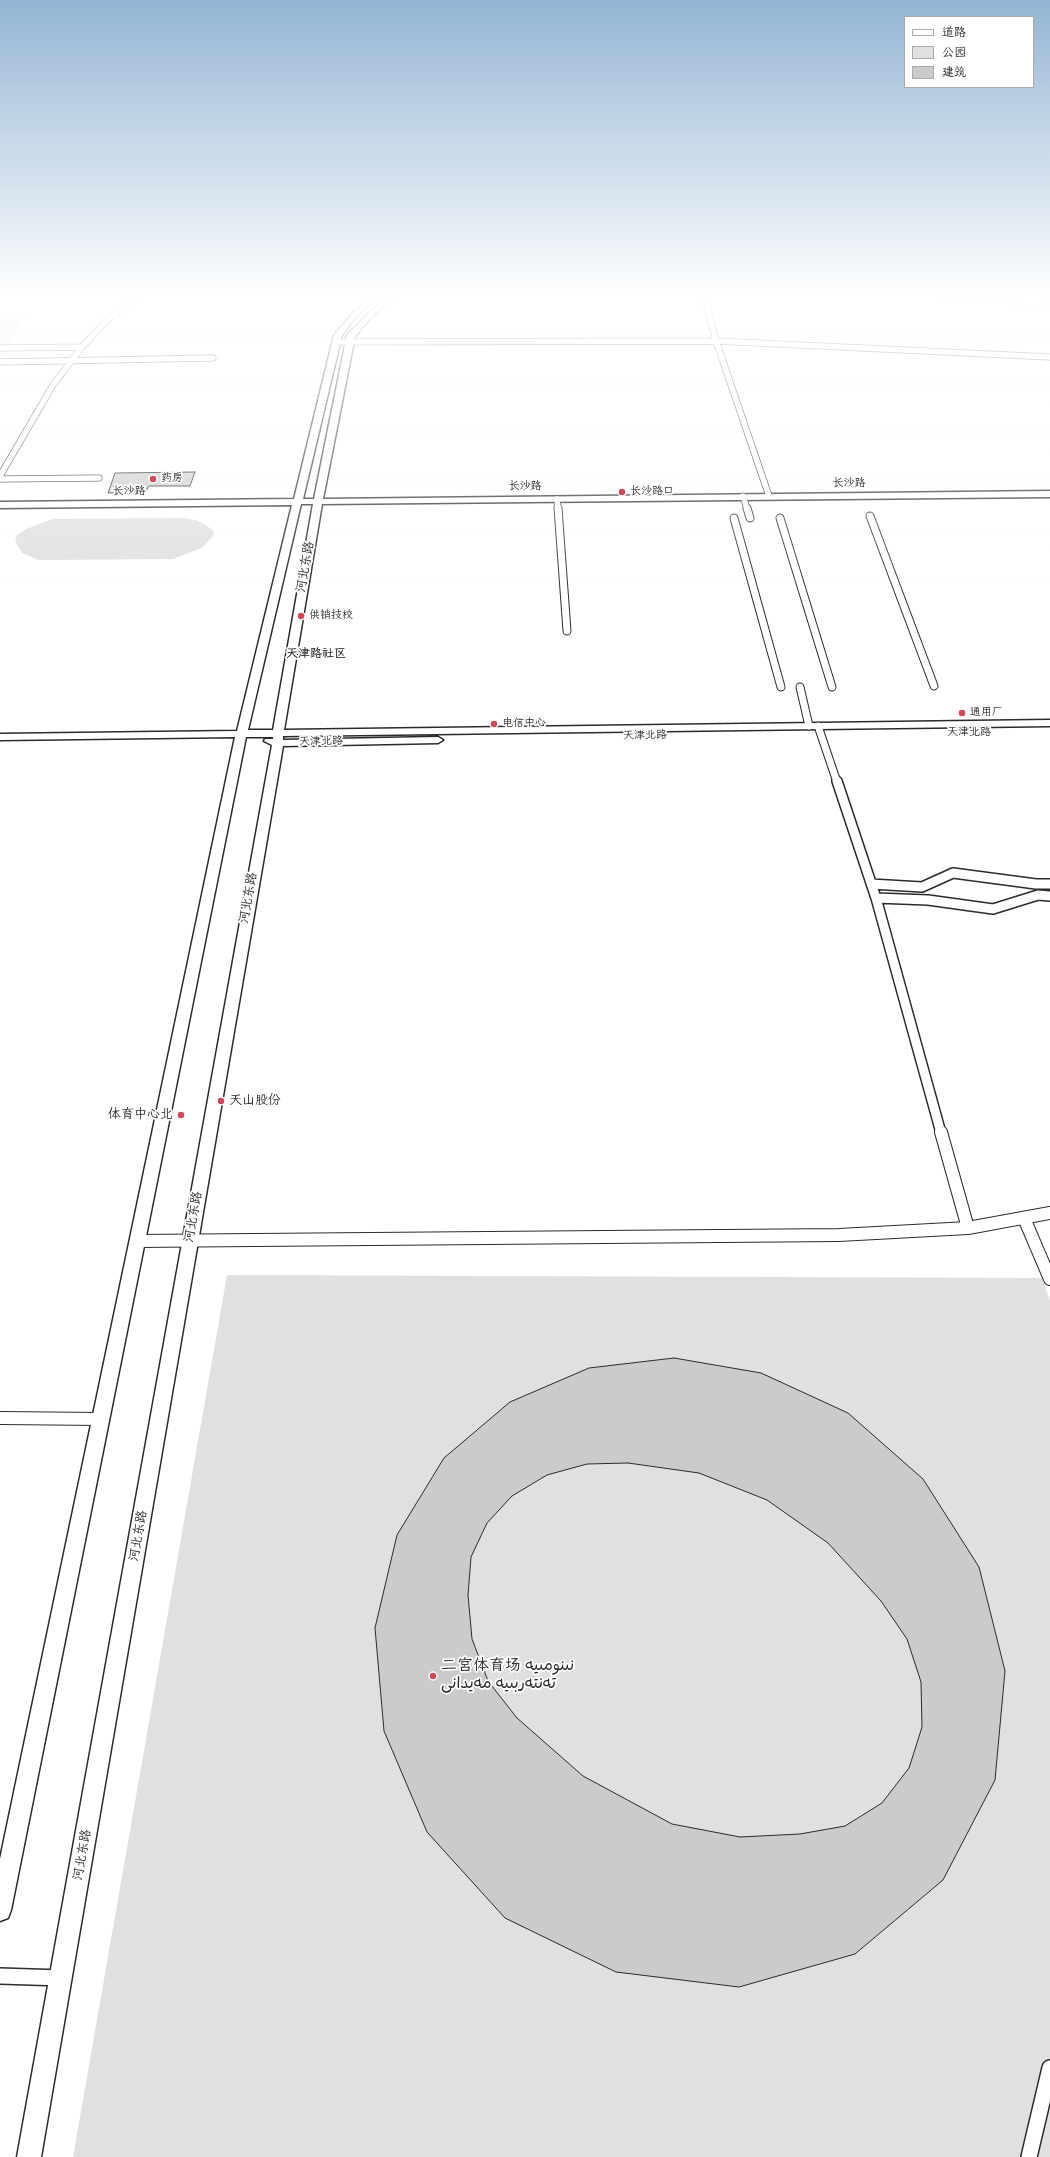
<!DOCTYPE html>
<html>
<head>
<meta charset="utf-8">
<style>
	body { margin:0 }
	#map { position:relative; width:1050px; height:2157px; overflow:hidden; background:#fff; font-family:Mynerve,"LXGW WenKai TC",sans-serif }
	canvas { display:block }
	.legend { position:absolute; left:904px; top:16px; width:130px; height:72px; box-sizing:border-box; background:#fff; border:1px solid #aaa; margin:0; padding:5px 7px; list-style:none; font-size:12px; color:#2b2b2b }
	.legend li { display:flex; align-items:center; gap:8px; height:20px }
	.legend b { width:20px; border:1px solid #aaa }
</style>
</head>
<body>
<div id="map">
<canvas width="1050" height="2157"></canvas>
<ul class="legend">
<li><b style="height:5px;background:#fff"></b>道路</li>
<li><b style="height:11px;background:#e0e0e0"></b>公园</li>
<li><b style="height:11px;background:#cbcbcb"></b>建筑</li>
</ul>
</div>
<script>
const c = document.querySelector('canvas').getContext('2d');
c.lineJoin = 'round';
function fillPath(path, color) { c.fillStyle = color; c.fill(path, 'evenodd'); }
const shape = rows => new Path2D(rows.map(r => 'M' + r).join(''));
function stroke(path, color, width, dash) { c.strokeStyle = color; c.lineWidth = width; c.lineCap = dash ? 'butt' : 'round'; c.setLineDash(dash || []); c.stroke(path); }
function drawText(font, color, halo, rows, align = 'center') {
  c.font = font + ' Mynerve,"Playpen Sans Arabic","LXGW WenKai TC",sans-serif'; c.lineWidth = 3.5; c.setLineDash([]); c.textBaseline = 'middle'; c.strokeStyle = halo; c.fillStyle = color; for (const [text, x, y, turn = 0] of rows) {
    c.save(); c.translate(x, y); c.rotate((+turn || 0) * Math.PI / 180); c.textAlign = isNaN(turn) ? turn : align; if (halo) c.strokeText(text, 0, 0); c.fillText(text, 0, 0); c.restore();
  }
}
fillPath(shape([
	[0,314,27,314,9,343,0,343],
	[183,518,196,520,207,526,213,530,214,535,202,548,173,559,39,560,22,553,15,541,17,535,26,529,52,519],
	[227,1275,1042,1278,1050,1301,1050,2157,73,2157]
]), '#e0e0e0');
const building = shape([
	[195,472,190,486,149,486,145,493,108,493,115,473,195,472],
	[674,1358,761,1373,848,1413,923,1479,979,1567,1005,1671,995,1780,943,1880,855,1954,739,1987,616,1972,505,1918,427,1832,384,1731,375,1628,397,1535,444,1458,510,1402,589,1368,674,1358],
	[628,1463,699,1473,767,1500,828,1543,881,1601,907,1639,921,1682,922,1727,909,1768,882,1803,845,1826,800,1834,740,1837,672,1824,583,1776,517,1718,488,1681,472,1639,468,1595,471,1557,487,1523,512,1496,547,1475,587,1464,628,1463]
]);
fillPath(building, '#cbcbcb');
stroke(building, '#2b2b2b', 1);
const streetFar4 = shape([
	[704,296,716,341,769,496],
	[942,296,1050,303],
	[336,342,716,341,1050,357],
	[0,348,82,347],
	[0,362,213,358],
	[0,476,53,385,82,347,108,319,140,296],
	[0,479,99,478],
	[743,496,747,509],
	[557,499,558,509]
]);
const streetFar3 = shape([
	[558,508,567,631],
	[747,508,750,518],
	[870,516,934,686],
	[734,518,781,687],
	[780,518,832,687],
	[800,687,809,726],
	[818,726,837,782]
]);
const streetFar2 = shape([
	[837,781,876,898,941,1133],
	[871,884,922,887,953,873,1036,884,1050,884],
	[876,898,928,900,993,909,1038,895,1050,896]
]);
const streetFar1 = shape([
	[941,1132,968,1228],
	[1024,1218,1050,1279],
	[137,1241,839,1235,968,1228,1050,1213],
	[0,1418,101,1419]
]);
const street = shape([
	[0,1976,62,1978],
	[1029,2157,1050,2068]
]);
const secondary = shape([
	[374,296,381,296,358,314,342,335,303,499,314,499,347,335,368,314,390,296,397,296,372,316,355,336,323,499,1050,491,1050,497,322,504,284,730,1050,720,1050,726,283,736,283,740,438,737,443,740,438,743,283,746,41,2157,17,2157,272,745,264,741,265,739,273,739,273,737,246,737,11,1910,8,1918,0,1921,0,1859,235,737,0,740,0,734,237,731,292,505,0,508,0,502,294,499,334,335,354,312,374,296],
	[301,504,313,504,273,730,248,730,301,504]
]);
stroke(streetFar4, '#2b2b2b', 7);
stroke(streetFar3, '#2b2b2b', 9);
stroke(streetFar2, '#2b2b2b', 12);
stroke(streetFar1, '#2b2b2b', 14);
stroke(street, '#2b2b2b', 18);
stroke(secondary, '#2b2b2b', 3);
stroke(streetFar4, '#fff', 5.5);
stroke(streetFar3, '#fff', 7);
stroke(streetFar2, '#fff', 9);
stroke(streetFar1, '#fff', 12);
stroke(street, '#fff', 15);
fillPath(secondary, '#fff');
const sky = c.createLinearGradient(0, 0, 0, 597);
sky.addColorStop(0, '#94b5d4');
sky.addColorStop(0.5, '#fff');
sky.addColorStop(1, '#ffffff00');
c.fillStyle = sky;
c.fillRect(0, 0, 1050, 597);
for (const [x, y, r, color] of [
	[153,479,4,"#d1495b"],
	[622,492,4,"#d1495b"],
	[301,616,4,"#d1495b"],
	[962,713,4,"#d1495b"],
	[494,724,4,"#d1495b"],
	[221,1101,4,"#d1495b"],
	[181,1115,4,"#d1495b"],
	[433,1676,4,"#d1495b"]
]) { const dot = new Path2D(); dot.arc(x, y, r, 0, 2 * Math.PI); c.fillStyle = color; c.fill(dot); stroke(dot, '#fff', 1.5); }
drawText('11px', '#2b2b2b', '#fff', [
	["药房",161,479],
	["长沙路口",630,492],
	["供销技校",309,616],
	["通用厂",970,713],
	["电信中心",502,724]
], 'left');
drawText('11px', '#2b2b2b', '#fff', [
	["长沙路",849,484],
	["长沙路",525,487],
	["长沙路",129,492],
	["天津北路",969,733],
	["天津北路",645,736,-1],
	["天津北路",321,742,-1]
]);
drawText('bold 12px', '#2b2b2b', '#fff', [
	["天津路社区",316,654]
]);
drawText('13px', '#2b2b2b', '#fff', [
	["河北东路",306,567,-80],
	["河北东路",249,898,-80],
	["河北东路",194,1217,-80],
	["河北东路",139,1536,-80],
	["河北东路",83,1855,-80]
]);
drawText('13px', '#2b2b2b', '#fff', [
	["天山股份",229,1101],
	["体育中心北",173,1115,"right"]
], 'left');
drawText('16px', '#2b2b2b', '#fff', [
	["二宫体育场 نىنومىيە",441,1667],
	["تەنتەربىيە مەيدانى",441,1685]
], 'left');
</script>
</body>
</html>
